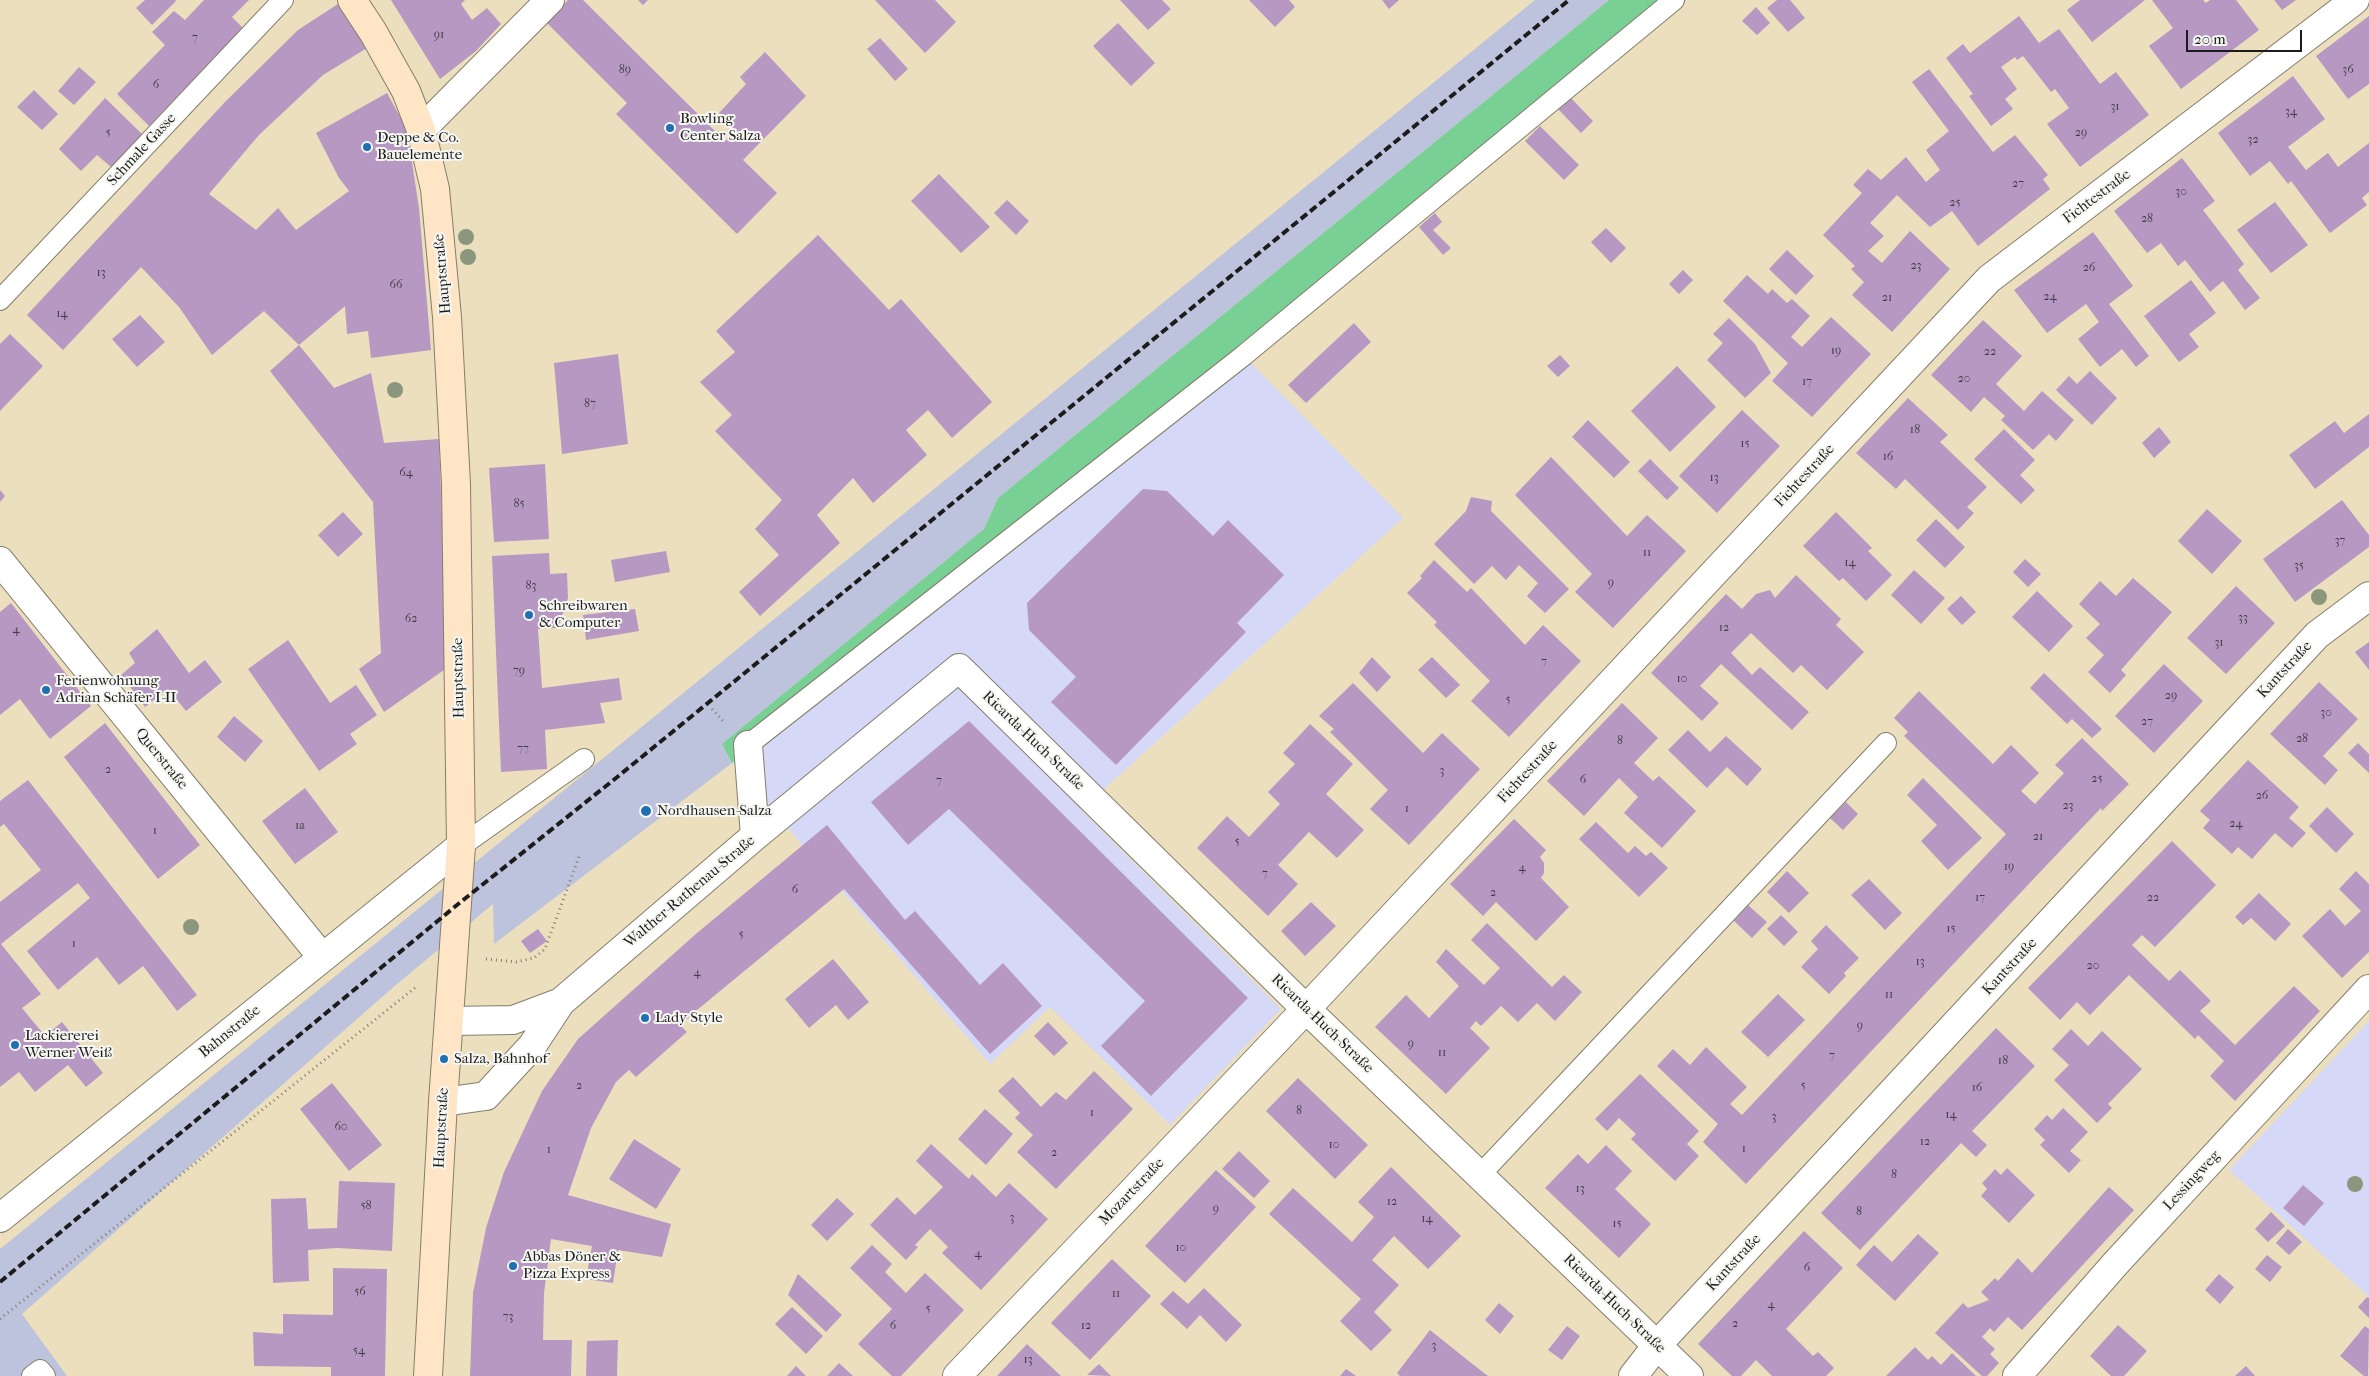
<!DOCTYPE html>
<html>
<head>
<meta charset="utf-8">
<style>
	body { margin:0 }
	#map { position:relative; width:2369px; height:1376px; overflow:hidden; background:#ecdfbd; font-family:"IM FELL French Canon",serif }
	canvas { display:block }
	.scale { position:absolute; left:2186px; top:30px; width:116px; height:22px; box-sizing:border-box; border:2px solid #1c1c1c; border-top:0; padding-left:6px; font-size:15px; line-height:18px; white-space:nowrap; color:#1c1c1c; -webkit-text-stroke:4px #f6f6f2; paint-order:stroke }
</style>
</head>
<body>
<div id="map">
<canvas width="2369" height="1376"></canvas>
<div class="scale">20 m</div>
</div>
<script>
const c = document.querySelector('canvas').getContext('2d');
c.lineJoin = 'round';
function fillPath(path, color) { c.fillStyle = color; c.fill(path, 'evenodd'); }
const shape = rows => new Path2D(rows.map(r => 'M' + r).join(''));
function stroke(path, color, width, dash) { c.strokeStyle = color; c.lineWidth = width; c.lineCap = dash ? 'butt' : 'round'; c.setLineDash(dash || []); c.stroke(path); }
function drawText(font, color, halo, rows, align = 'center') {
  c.font = font + ' "IM FELL French Canon",serif'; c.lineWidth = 4; c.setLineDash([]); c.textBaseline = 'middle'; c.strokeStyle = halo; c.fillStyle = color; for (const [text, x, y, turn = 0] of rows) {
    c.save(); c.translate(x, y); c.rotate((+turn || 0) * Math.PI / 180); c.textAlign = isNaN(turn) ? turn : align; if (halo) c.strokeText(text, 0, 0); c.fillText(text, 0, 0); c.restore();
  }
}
fillPath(shape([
	[1249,361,1403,518,1081,810,1281,1009,1170,1125,1050,1007,990,1064,732,763],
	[2369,1021,2369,1297,2229,1170]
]), '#d6d8f8');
fillPath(shape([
	[1535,0,1609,0,998,498,984,529,722,744,732,763,494,944,493,904,390,990,22,1314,67,1376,0,1376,0,1249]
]), '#bec3dd');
fillPath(shape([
	[1609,0,1686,0,1249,361,732,763,722,744,984,529,998,498]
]), '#78d095');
fillPath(shape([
	[145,0,175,0,176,1,152,25,136,8],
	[204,0,249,0,232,17,243,28,149,126,117,94,165,45,152,32,174,11,185,20],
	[391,0,465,0,461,4,472,20,487,8,501,24,476,51,440,79],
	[568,0,583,0,725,141,735,130,719,113,746,84,740,77,765,52,806,96,743,160,777,193,737,234,616,114,627,103,546,22],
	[638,0,648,0,643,5],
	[875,0,935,0,956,22,925,53],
	[1120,0,1162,0,1171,9,1148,30],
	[1249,0,1289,0,1295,7,1275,27],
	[1382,0,1399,0,1389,9],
	[1777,0,1790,0,1805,18,1788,32,1767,8],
	[2080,0,2145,0,2092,42,2067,10],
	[2152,0,2203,0,2206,3,2210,0,2236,0,2259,30,2181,89,2149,46,2173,28],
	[2274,0,2296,0,2282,10],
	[341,2,367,48,323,75,259,135,209,194,256,230,278,208,296,230,349,191,339,178,316,133,387,93,407,130,419,208,431,350,371,358,368,331,347,334,345,306,299,345,264,311,212,355,179,307,141,267,63,350,27,315,225,102,298,30],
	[1756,7,1770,23,1757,35,1742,21],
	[2019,16,2039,43,2059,29,2100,84,2116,72,2149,115,2080,167,2047,124,2069,108,2055,89,2051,92,2023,56,2017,60,2015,57,2001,67,2017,89,2005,99,2013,109,1991,126,1969,96,1973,94,1946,58,1963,44,1970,53],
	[2369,16,2369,84,2348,99,2316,56],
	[1118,23,1155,63,1131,86,1093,46],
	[880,38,908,69,895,81,867,49],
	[79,67,96,82,74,105,58,91],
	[1929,69,1993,152,2015,135,2048,175,2043,179,2050,189,1978,246,1952,211,1930,227,1897,195,1870,223,1884,236,1868,251,1882,263,1910,231,1950,269,1892,332,1852,295,1864,282,1851,269,1855,266,1823,235,1862,193,1853,185,1868,169,1881,180,1906,157,1926,182,1940,170,1926,150,1949,131,1912,82],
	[2293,76,2325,119,2288,147,2306,170,2328,153,2338,167,2369,143,2369,192,2362,198,2367,205,2330,233,2291,181,2288,184,2270,161,2250,176,2218,133],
	[34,90,58,114,42,130,17,107],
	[1569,96,1593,121,1581,133,1557,108],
	[105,98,142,134,111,167,97,155,81,171,59,149],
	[1540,126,1579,165,1564,180,1525,141],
	[2182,158,2215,201,2203,210,2244,264,2238,270,2260,298,2245,310,2223,281,2210,292,2185,260,2178,266,2161,243,2147,253,2114,211],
	[939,174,990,227,961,253,911,201],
	[1007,200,1029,221,1016,235,994,213],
	[2275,202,2308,245,2271,273,2237,230],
	[1435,213,1442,222,1433,230,1451,248,1443,255,1419,227],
	[1606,228,1626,248,1611,263,1591,242],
	[2093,232,2133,286,2109,304,2149,356,2136,367,2122,349,2100,367,2078,339,2099,322,2086,304,2047,333,2014,290],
	[818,235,889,310,901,299,992,402,952,438,928,410,906,430,927,455,873,503,853,478,817,515,840,543,760,616,739,592,779,555,755,529,782,500,715,431,732,415,700,382,735,352,716,331],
	[1787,250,1814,276,1796,295,1769,269],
	[1683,270,1693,280,1679,294,1669,284],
	[1747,275,1768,294,1772,289,1787,303,1792,299,1810,316,1791,337,1802,347,1831,317,1871,354,1812,417,1772,381,1788,363,1723,301],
	[2191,280,2216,313,2189,334,2199,347,2179,362,2144,316],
	[140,315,165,342,137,367,112,339],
	[1729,318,1755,344,1771,373,1745,398,1707,360,1723,343,1713,334],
	[1983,320,2022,356,1996,384,2024,411,2042,391,2074,420,2056,441,2049,434,2033,450,2001,420,2005,416,1984,397,1971,412,1931,375],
	[1354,323,1371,342,1306,403,1288,385],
	[10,334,43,366,0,411,0,344],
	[299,345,334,388,371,373,384,443,439,439,444,579,444,670,384,712,359,669,381,653,373,502,270,371],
	[618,354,628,444,562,454,554,363],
	[1560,355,1570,366,1558,377,1547,366],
	[1677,366,1716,407,1670,452,1631,411],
	[2090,371,2117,398,2092,425,2056,390,2069,376,2077,384],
	[1908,398,1948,435,1940,442,1987,487,1967,507,1974,513,1958,530,1905,479,1896,489,1856,453],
	[1742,410,1780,446,1717,513,1679,476],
	[2369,414,2369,447,2315,489,2289,455,2335,421,2344,433],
	[1588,420,1630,462,1614,478,1572,437],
	[2159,427,2171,442,2154,458,2142,443],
	[2004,429,2035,460,2020,475,2035,490,2021,504,1974,459],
	[1551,457,1627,536,1647,515,1686,551,1613,628,1575,592,1592,574,1515,495],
	[1650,459,1679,488,1667,500,1638,471],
	[545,464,549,539,494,542,489,468],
	[1143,489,1167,491,1213,536,1228,520,1284,575,1237,623,1246,632,1116,765,1051,702,1076,677,1029,630,1027,603],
	[0,490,5,496,0,502],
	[1471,497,1492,501,1491,511,1569,589,1545,613,1527,596,1538,583,1519,565,1506,580,1492,566,1474,584,1434,544,1466,511],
	[2342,500,2369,535,2369,547,2295,602,2263,559],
	[2207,509,2242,541,2212,574,2178,541],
	[343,512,363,534,338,557,318,535],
	[1836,512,1872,548,1868,551,1892,575,1866,601,1843,578,1839,581,1803,546],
	[1936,519,1965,547,1945,568,1916,540],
	[666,551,670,572,615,582,611,560],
	[549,553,550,574,567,573,568,598,558,628,538,629,542,688,619,678,622,700,600,703,605,723,545,730,547,769,501,772,492,556],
	[2025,559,2041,574,2028,587,2013,572],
	[1434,560,1467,592,1471,588,1525,645,1543,625,1581,661,1509,737,1471,701,1490,681,1434,625,1437,622,1407,593,1422,578,1420,576],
	[1914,570,1945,598,1921,624,1891,595],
	[1796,575,1841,619,1836,625,1864,652,1827,690,1801,665,1793,673,1751,633,1731,653,1752,675,1760,667,1809,712,1792,730,1721,664,1700,686,1719,703,1702,721,1651,673,1726,594,1742,609,1756,594,1770,590,1775,598],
	[2133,578,2172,612,2121,670,2126,675,2110,693,2088,672,2104,655,2086,638,2100,624,2079,604,2100,581,2116,596],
	[2236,586,2275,623,2226,674,2187,638],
	[2037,591,2073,626,2049,652,2012,617],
	[1961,596,1976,612,1962,625,1947,609],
	[11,603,91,706,50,739,20,699,0,715,0,612],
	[635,609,639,631,586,640,583,615],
	[157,629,189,673,205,660,222,682,186,711,168,689,145,707,121,675,135,663,129,653],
	[288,640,330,703,356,685,377,715,350,734,357,744,319,771,248,669],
	[2369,642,2369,670,2355,652],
	[1372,657,1391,677,1377,692,1359,673],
	[1432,657,1460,685,1446,698,1418,670],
	[2164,664,2203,701,2154,753,2115,716],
	[2044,673,2102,729,2092,738,2072,719,2067,724,2030,688],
	[2319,682,2358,719,2323,756,2338,770,2325,785,2270,734],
	[1353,683,1423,753,1442,733,1480,769,1409,845,1370,809,1388,790,1330,732,1334,729,1319,716],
	[1919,691,1993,764,2011,745,2039,773,2021,791,2035,804,2064,773,2055,765,2082,738,2129,784,2102,811,2101,808,2042,870,1746,1184,1703,1142,1718,1124,1657,1066,1673,1049,1690,1065,1706,1047,1747,1087,1730,1104,1742,1115,2006,834,1904,736,1908,732,1894,718],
	[1622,703,1658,738,1634,763,1653,781,1659,776,1696,811,1662,848,1624,813,1638,797,1619,778,1584,816,1547,781],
	[234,716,263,741,245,762,217,737],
	[969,721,1248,998,1151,1096,1101,1046,1145,1001,949,809,908,845,871,802],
	[105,723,200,845,158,879,64,757],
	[1310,724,1353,764,1326,794,1364,830,1337,858,1309,832,1278,865,1298,884,1268,916,1197,848,1227,816,1249,837,1280,804,1268,792,1295,764,1283,753],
	[1688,730,1710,752,1726,736,1762,769,1747,786,1727,767,1707,788,1668,750],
	[2358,743,2369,754,2369,773,2348,753],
	[2248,760,2299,807,2289,818,2306,833,2292,848,2275,833,2252,859,2238,847,2232,854,2203,828,2210,820,2200,811],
	[1923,778,1982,838,1948,870,1921,841,1937,825,1907,795],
	[28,780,197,995,177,1011,143,966,119,985,97,957,58,990,27,951,90,898,78,883,1,944,41,994,22,1008,45,1036,62,1022,103,1073,86,1087,68,1065,35,1092,19,1072,0,1087,0,902,41,870,4,824,0,827,0,801],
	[305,788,338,832,295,864,262,821],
	[1846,802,1858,814,1843,830,1830,818],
	[2327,807,2354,834,2336,853,2309,826],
	[1514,819,1546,850,1540,857,1544,863,1544,873,1541,878,1569,907,1536,941,1496,902,1483,916,1450,884],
	[1596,822,1628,853,1635,846,1646,856,1651,852,1668,868,1639,897,1579,839],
	[827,825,905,920,915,911,980,985,1003,963,1042,1006,990,1054,844,889,697,1010,680,1025,687,1032,636,1077,629,1070,616,1082,591,1128,568,1195,671,1224,662,1257,618,1250,613,1283,586,1279,592,1246,551,1239,544,1293,543,1340,572,1340,571,1376,470,1376,473,1293,486,1228,504,1172,542,1091,578,1039,697,933],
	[2172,841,2216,885,2155,947,2142,935,2132,945,2169,981,2180,970,2211,1001,2200,1011,2235,1045,2294,986,2320,1011,2235,1101,2210,1076,2224,1061,2198,1035,2195,1039,2129,975,2090,1015,2077,1002,2060,1020,2028,988],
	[1787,871,1809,893,1789,913,1767,892],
	[2356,871,2369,884,2369,952,2342,978,2302,936,2330,909,2345,926,2361,911,2339,889],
	[1869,879,1902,913,1885,930,1851,895],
	[2259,893,2291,924,2275,941,2251,918,2243,925,2235,917],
	[1311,902,1336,926,1305,956,1281,931],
	[1748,905,1767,922,1752,938,1734,921],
	[1781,915,1798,932,1784,946,1767,929],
	[1487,923,1552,987,1564,975,1582,992,1555,1021,1537,1003,1518,1022,1501,1006,1481,1026,1476,1021,1470,1028,1490,1048,1446,1094,1375,1027,1406,995,1429,1018,1459,986,1436,962,1446,949,1484,985,1500,968,1471,940],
	[1826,925,1859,958,1844,973,1846,976,1829,994,1801,967,1818,949,1811,941],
	[538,929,547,941,530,953,521,941],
	[833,959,869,1002,848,1020,836,1005,809,1028,785,999],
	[1778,994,1805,1020,1768,1057,1741,1032],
	[1048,1022,1068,1043,1054,1056,1034,1036],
	[1996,1028,2035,1066,1972,1131,1987,1145,1976,1157,1961,1143,1860,1250,1821,1213],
	[2071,1029,2088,1046,2102,1031,2142,1069,2108,1104,2112,1108,2097,1123,2054,1080,2069,1065,2052,1049],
	[1094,1071,1133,1109,1056,1189,1017,1152,1033,1135,1015,1118,1020,1113,998,1091,1013,1077,1041,1107,1056,1092,1066,1100],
	[1640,1074,1699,1131,1687,1144,1699,1156,1675,1181,1631,1139,1636,1134,1619,1118,1607,1131,1595,1119],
	[1298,1078,1368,1145,1335,1179,1266,1111],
	[332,1083,382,1145,349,1171,300,1109],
	[2063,1108,2088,1132,2070,1151,2081,1160,2069,1173,2040,1145,2045,1140,2034,1129,2047,1115,2052,1120],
	[985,1109,1013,1134,986,1165,958,1139],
	[634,1139,681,1169,656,1209,609,1179],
	[931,1144,969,1179,972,1174,996,1197,1009,1183,1048,1219,981,1290,942,1253,948,1247,930,1229,915,1245,918,1247,906,1260,870,1225,897,1197,915,1215,943,1187,916,1161],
	[1606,1145,1632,1171,1615,1189,1651,1224,1619,1258,1545,1188,1578,1154,1588,1164],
	[1239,1151,1270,1181,1254,1198,1222,1169],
	[1391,1167,1461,1236,1428,1269,1394,1236,1372,1260,1399,1285,1374,1312,1392,1330,1371,1351,1340,1321,1361,1299,1269,1214,1293,1188,1352,1242,1374,1217,1358,1202],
	[2007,1168,2035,1195,2009,1223,1981,1196,1987,1189,1982,1183,1989,1176,1995,1169,2001,1175],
	[1216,1170,1256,1207,1185,1283,1145,1246],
	[339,1181,395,1183,392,1251,337,1248,308,1250,309,1281,273,1283,271,1199,306,1198,308,1229,337,1228],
	[2303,1185,2324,1203,2304,1226,2283,1208],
	[2109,1187,2134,1210,2022,1330,2008,1317,1994,1332,1990,1328,1982,1337,1995,1349,1990,1354,1999,1363,1987,1376,1982,1376,1935,1333,1963,1303,1968,1308,1989,1300,1981,1292,1995,1278,1998,1281,2018,1258,2032,1273],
	[837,1198,854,1214,827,1241,811,1225],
	[2271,1212,2285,1226,2268,1242,2255,1229],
	[2288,1229,2302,1242,2289,1255,2276,1243],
	[1804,1231,1843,1268,1786,1329,1813,1356,1818,1352,1834,1368,1826,1376,1772,1376,1756,1360,1741,1376,1732,1376,1698,1344],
	[1918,1234,1939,1253,1895,1301,1856,1265,1874,1245,1892,1262],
	[872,1245,892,1264,885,1272,906,1293,925,1273,964,1310,901,1376,892,1376,858,1344,892,1309,850,1268],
	[2267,1255,2282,1267,2270,1282,2255,1269],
	[1112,1259,1151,1296,1090,1360,1051,1323],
	[333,1268,387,1269,385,1376,331,1376,331,1367,254,1366,253,1332,283,1334,283,1314,333,1315],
	[798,1274,842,1315,826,1332,788,1295],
	[2219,1274,2234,1287,2220,1304,2205,1290],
	[1204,1288,1242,1325,1226,1342,1200,1315,1187,1329,1160,1304,1173,1291,1188,1304],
	[2367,1297,2369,1298,2369,1318,2358,1307],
	[1499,1303,1514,1316,1500,1334,1485,1320],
	[792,1307,823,1336,806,1354,775,1324],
	[2118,1325,2147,1351,2124,1376,2111,1376,2090,1356],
	[1567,1326,1580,1336,1562,1360,1548,1350],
	[2365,1326,2369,1329,2368,1376,2364,1376,2340,1356],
	[1430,1330,1470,1362,1488,1376,1400,1376,1397,1373],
	[618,1340,617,1376,586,1376,587,1341],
	[1027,1344,1061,1376,997,1376],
	[1915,1347,1928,1360,1932,1356,1941,1365,1952,1353,1976,1376,1886,1376],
	[839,1363,853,1376,827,1376],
	[1099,1364,1111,1376,1087,1375],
	[796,1366,806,1376,787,1376],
	[2246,1366,2255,1376,2235,1376],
	[1346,1369,1356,1376,1340,1376]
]), '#b698c2');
const lane = shape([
	[0,300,283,0],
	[748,745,1243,356,1674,0],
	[461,846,584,759],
	[1479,1176,1886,743],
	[32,1376,40,1370,45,1376]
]);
const street = shape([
	[421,130,550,0],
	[0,561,322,957],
	[748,745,755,836],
	[450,1021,513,1020,561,1002],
	[443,1102,486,1096,532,1046,561,1002,755,836,959,668,1306,1009,1689,1376],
	[0,1218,461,846],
	[957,1376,1306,1009,1989,279,2355,0],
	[1633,1376,1658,1344,2317,635,2369,596],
	[2017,1376,2116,1263,2369,989]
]);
const secondary = shape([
	[352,0,373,32,406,91,421,130,435,189,447,317,456,484,461,846,443,1102,428,1376]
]);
stroke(lane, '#847e6c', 22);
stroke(street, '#847e6c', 30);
stroke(secondary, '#847e6c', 30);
stroke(shape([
	[712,709,723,721],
	[486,959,516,962,534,958,545,949,580,854],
	[0,1319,416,987]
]), '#847e6c', 3, [1, 4]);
stroke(lane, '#fff', 20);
stroke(street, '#fff', 28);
stroke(secondary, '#fde5c5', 28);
stroke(shape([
	[0,1282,457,905,616,778,1569,0]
]), '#1c1c1c', 4, [8, 4]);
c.fillStyle = '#8b967c';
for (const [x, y] of [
	[466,237],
	[468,257],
	[395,390],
	[2319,597],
	[191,927],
	[2355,1184]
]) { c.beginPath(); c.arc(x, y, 8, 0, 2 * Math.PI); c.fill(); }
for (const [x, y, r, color] of [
	[670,128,5,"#1f6fb2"],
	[367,147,5,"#1f6fb2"],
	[529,615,5,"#1f6fb2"],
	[46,690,5,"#1f6fb2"],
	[646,811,6,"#1f6fb2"],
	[645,1018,5,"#1f6fb2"],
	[15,1045,5,"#1f6fb2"],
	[444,1059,5,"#1f6fb2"],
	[513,1266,5,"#1f6fb2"]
]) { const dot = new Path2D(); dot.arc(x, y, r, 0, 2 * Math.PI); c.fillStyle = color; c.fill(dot); stroke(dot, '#f6f6f2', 2); }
drawText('12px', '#423b46', null, [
	["91",439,35],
	["7",195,38],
	["89",625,70],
	["36",2348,70],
	["6",156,85],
	["31",2115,107],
	["34",2291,112],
	["5",108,133],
	["29",2081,133],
	["32",2253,140],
	["27",2018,184],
	["30",2181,192],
	["25",1955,203],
	["28",2147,219],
	["23",1916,266],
	["26",2089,268],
	["13",101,273],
	["66",396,285],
	["24",2050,297],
	["21",1887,298],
	["14",62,314],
	["19",1836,351],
	["22",1990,352],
	["20",1964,379],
	["17",1807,382],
	["87",590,404],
	["18",1915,430],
	["15",1745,444],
	["16",1888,457],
	["64",406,473],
	["13",1714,478],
	["85",519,504],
	["37",2340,541],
	["11",1647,553],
	["14",1850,563],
	["35",2299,566],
	["9",1611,583],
	["83",531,586],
	["33",2243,618],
	["62",411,619],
	["12",1724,628],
	["4",16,630],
	["31",2219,643],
	["7",1544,662],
	["79",519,671],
	["10",1682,679],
	["29",2171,696],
	["5",1508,700],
	["30",2326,713],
	["27",2147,722],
	["28",2302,739],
	["8",1620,741],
	["77",523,749],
	["2",108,770],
	["3",1442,771],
	["25",2097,779],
	["6",1583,780],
	["7",939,781],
	["26",2262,796],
	["23",2068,806],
	["1",1407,809],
	["24",2236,824],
	["1a",300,826],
	["1",155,831],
	["21",2038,837],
	["5",1237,842],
	["19",2009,867],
	["4",1522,868],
	["7",1265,874],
	["6",795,890],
	["2",1493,893],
	["17",1980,898],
	["22",2153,898],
	["15",1951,929],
	["5",741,935],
	["1",74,944],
	["13",1920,962],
	["20",2093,966],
	["4",697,973],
	["11",1889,995],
	["9",1860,1026],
	["9",1411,1044],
	["11",1442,1053],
	["7",1832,1056],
	["18",2003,1061],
	["2",579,1086],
	["5",1803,1086],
	["16",1977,1088],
	["8",1299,1111],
	["1",1092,1113],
	["14",1951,1115],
	["3",1774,1117],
	["60",341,1127],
	["12",1925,1142],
	["10",1334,1145],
	["1",1744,1149],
	["1",549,1150],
	["2",1054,1153],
	["8",1894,1175],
	["13",1580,1189],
	["12",1392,1202],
	["58",366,1206],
	["9",1216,1209],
	["8",1859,1212],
	["3",1012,1218],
	["14",1427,1219],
	["15",1617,1224],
	["10",1181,1248],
	["4",978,1254],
	["6",1807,1268],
	["56",360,1292],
	["11",1116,1294],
	["4",1771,1305],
	["5",928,1309],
	["73",508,1317],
	["2",1735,1324],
	["6",893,1326],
	["12",1086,1326],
	["3",1434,1346],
	["54",359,1351],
	["13",1028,1360]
]);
drawText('15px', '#1c1c1c', '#f6f6f2', [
	["Bowling",680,119],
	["Center Salza",680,136],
	["Deppe & Co.",377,138],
	["Bauelemente",377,155],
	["Schreibwaren",539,606],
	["& Computer",539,623],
	["Ferienwohnung",56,681],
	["Adrian Schäfer I-II",56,698],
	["Nordhausen-Salza",657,811],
	["Lady Style",655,1018],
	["Lackiererei",25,1036],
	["Werner Weiß",25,1053],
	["Salza, Bahnhof",454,1059],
	["Abbas Döner &",523,1257],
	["Pizza Express",523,1274]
], 'left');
drawText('15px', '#1c1c1c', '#f6f6f2', [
	["Schmale Gasse",142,150,-47],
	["Fichtestraße",2097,197,-37],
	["Hauptstraße",443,274,-95],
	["Fichtestraße",1805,476,-47],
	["Kantstraße",2285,670,-47],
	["Hauptstraße",459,678,-91],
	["Ricarda-Huch-Straße",1033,741,44],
	["Querstraße",161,759,51],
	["Fichtestraße",1528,772,-47],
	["Walther-Rathenau-Straße",690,892,-40],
	["Kantstraße",2010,967,-47],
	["Ricarda-Huch-Straße",1322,1024,44],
	["Bahnstraße",230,1032,-39],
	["Hauptstraße",442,1128,-87],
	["Lessingweg",2192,1181,-47],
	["Mozartstraße",1132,1192,-46],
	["Kantstraße",1734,1263,-47],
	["Ricarda-Huch-Straße",1614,1304,44]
]);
</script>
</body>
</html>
